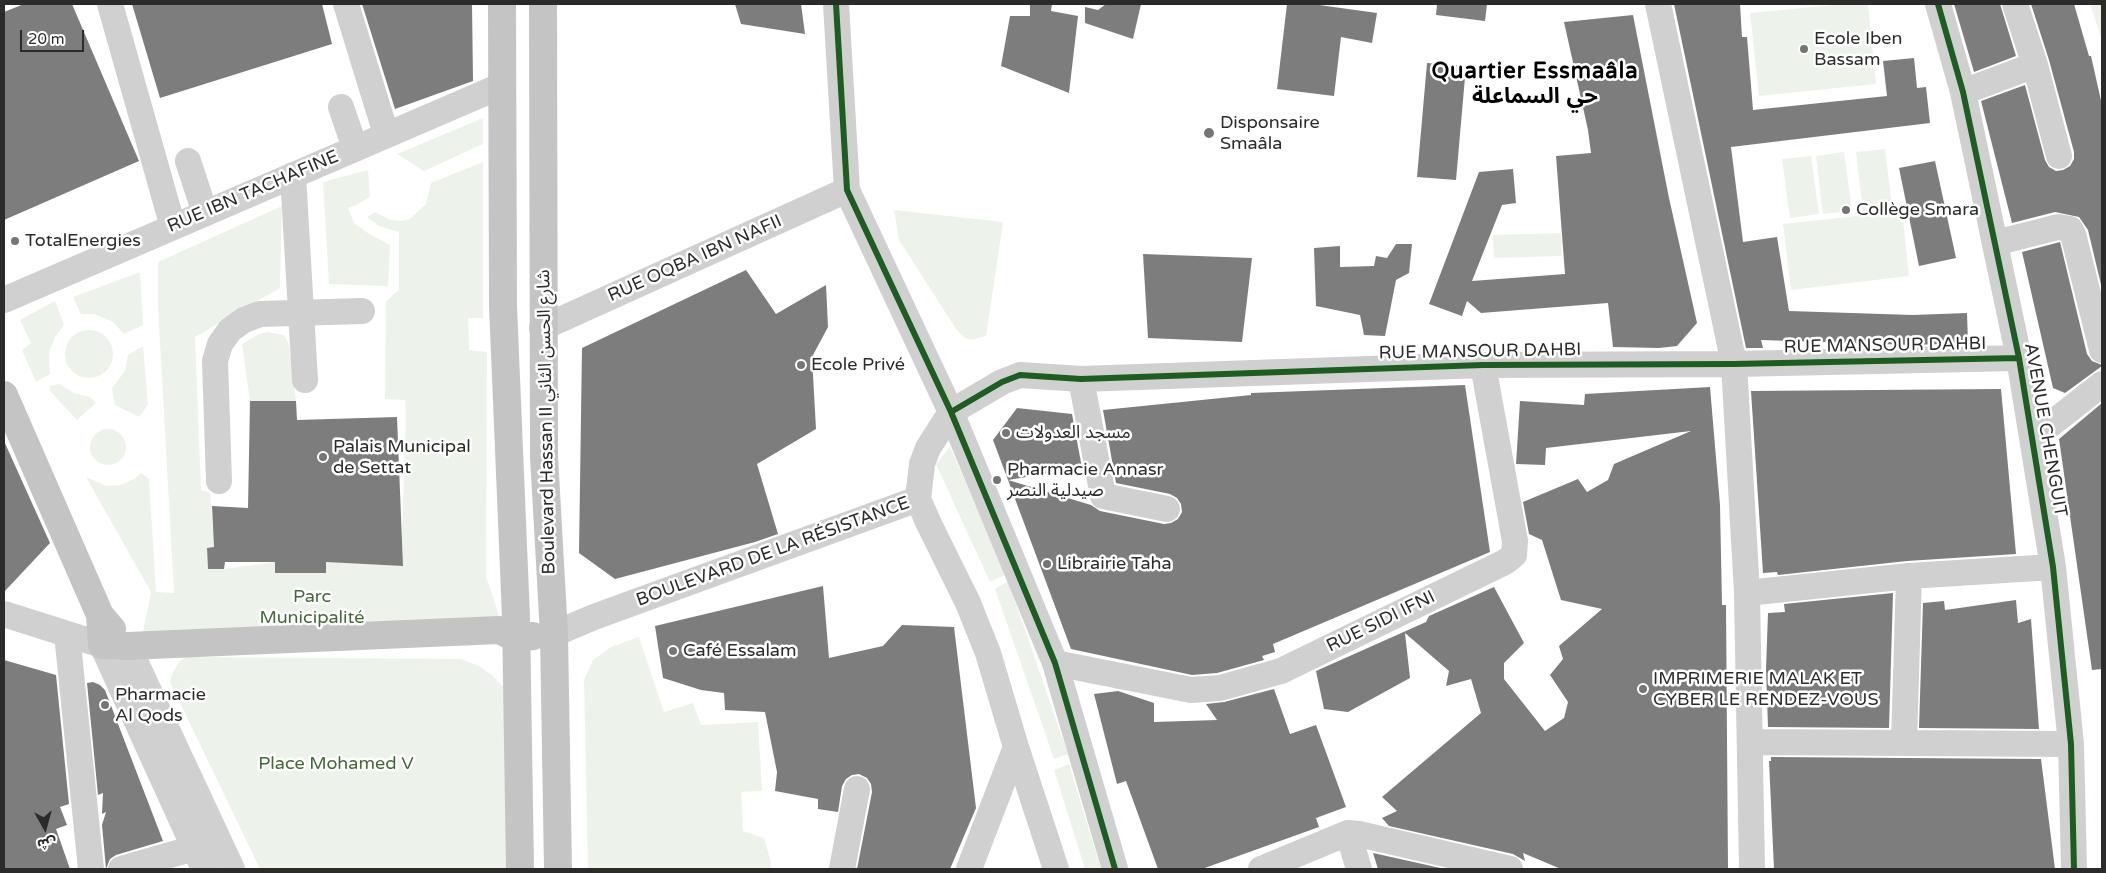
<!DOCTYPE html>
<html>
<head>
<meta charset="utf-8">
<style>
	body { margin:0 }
	#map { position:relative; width:2106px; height:873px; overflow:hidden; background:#fff; font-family:"Varela Round","Noto Sans Arabic",sans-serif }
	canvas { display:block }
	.frame { position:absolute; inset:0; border:5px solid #2b2b2b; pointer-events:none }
	.north { position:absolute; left:20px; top:803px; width:50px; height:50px; -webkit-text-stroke:4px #fff; paint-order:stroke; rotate:173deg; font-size:14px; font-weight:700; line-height:20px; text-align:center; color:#2b2b2b }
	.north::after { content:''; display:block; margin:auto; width:18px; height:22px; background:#2b2b2b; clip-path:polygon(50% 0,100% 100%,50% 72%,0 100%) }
	.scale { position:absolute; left:20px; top:30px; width:64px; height:22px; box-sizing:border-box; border:2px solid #2b2b2b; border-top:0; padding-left:6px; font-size:15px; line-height:18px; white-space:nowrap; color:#2b2b2b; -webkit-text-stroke:4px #fff; paint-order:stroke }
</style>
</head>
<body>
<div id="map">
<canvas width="2106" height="873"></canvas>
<div class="frame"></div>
<div class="north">ش</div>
<div class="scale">20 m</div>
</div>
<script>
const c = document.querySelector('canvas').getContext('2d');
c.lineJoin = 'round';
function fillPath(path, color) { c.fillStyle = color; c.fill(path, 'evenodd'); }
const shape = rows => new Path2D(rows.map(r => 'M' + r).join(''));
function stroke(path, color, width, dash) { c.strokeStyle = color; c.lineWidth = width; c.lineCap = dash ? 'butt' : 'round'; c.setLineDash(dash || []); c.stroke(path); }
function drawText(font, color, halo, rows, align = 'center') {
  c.font = font + ' "Varela Round","Noto Sans Arabic",sans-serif'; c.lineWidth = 5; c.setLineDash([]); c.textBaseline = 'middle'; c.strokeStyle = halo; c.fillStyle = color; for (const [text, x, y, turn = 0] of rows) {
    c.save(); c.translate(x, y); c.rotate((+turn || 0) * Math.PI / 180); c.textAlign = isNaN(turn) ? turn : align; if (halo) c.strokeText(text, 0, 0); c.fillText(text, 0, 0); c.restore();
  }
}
fillPath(shape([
	[1843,4,1868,4,1876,84,1759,96,1750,13],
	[2090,4,2102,4,2102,41],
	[483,118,483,144,424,171,397,154],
	[1885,149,1892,207,1863,211,1856,152],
	[1844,152,1852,211,1823,214,1816,156],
	[1811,156,1819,214,1790,218,1782,159],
	[483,162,483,318,468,318,469,350,487,352,486,576,500,619,142,637,151,592,86,477,107,486,120,485,134,479,141,473,149,479,156,592,174,593,158,307,158,262,282,206,280,288,195,337,201,490,210,493,214,547,207,548,208,569,224,569,275,562,275,573,326,573,326,562,403,566,402,536,406,416,405,400,385,399,386,301,399,290,399,232,379,226,367,217,375,212,390,220,402,221,410,219,426,204,431,183],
	[368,170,370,197,356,205,348,208,354,223,366,232,390,245,388,286,329,284,323,182],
	[894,210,1003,222,986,336,971,340,965,338,956,329,899,240],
	[1902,211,1909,276,1791,290,1783,224],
	[1561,233,1562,256,1494,258,1493,235],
	[140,272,143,325,124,334,113,322,94,314,81,314,73,297],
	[55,301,64,325,55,337,49,352,50,374,36,382,22,350,31,343,20,320],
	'65 354a24 24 0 1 1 48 0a24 24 0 1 1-48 0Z',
	[267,332,284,335,289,344,296,401,250,401,242,344,259,334],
	[143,346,148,405,139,417,115,405,112,388,125,371,128,355],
	[59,384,74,393,90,397,96,403,77,420,50,391,50,386],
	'90 447a18 18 0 1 1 36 0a18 18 0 1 1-36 0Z',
	[950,447,1007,574,990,582,936,464],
	[1008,581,1068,754,1054,759,995,589],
	[639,637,664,712,693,703,701,725,758,722,762,791,741,792,743,831,764,838,771,862,770,869,588,869,584,680,593,660,611,647],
	[186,657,461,659,479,666,493,676,507,691,511,869,260,869,170,682,173,672,179,662],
	[1069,764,1101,869,1085,869,1054,770]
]), '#edf3ea');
fillPath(shape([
	[24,4,72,4,139,161,4,220,4,12],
	[132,4,322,4,332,44,160,98],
	[362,4,472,4,473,81,395,109],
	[735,4,801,4,805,34,741,24],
	[1030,4,1052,4,1051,11,1078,16,1069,93,1001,66,1010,16,1030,16],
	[1106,4,1141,4,1133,39,1085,23,1085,7,1098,10],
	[1287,4,1312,4,1377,13,1372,43,1341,37,1334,96,1277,89],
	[1437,4,1487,4,1485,21,1436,15],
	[1674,4,1740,4,1742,37,1747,37,1753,110,1887,96,1883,61,1914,58,1917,88,1926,87,1930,123,1731,147,1743,242,1777,237,1789,311,1913,315,1967,313,1968,343,1913,345,1761,340,1763,348,1746,348],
	[1954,4,2000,4,2016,56,1974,72],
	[2031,4,2074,4,2089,56,2091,56,2102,105,2102,289,2088,230,2079,217,2055,212,2012,223,1981,101,2025,85,2045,160,2049,167,2056,171,2063,170,2070,166,2074,159,2074,152,2049,60],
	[1633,15,1669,198,1697,323,1677,346,1659,348,1613,347,1608,303,1481,313,1467,301,1462,316,1429,304,1479,172,1513,169,1516,203,1502,205,1472,281,1565,274,1556,156,1591,153,1588,130,1564,22],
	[1427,63,1466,66,1456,180,1417,177],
	[1935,161,1956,258,1919,266,1899,168],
	[2060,242,2087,354,2092,361,2102,365,2102,366,2065,393,2053,388,2022,252],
	[1396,244,1412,244,1409,273,1396,280,1385,336,1364,335,1360,315,1316,306,1314,248,1340,246,1340,267,1374,266,1376,256,1387,258],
	[1143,254,1252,258,1242,342,1148,338],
	[746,270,776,314,826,285,828,327,812,357,816,429,757,464,778,534,755,542,615,579,579,553,582,348],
	[1465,385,1490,552,1273,644,1275,652,1262,656,1264,660,1217,673,1192,675,1071,649,1008,480,1091,505,1100,511,1164,524,1171,523,1178,519,1182,512,1181,504,1177,498,1170,494,1116,483,1103,410,1251,395,1251,393],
	[1710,387,1720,505,1722,605,1726,605,1728,869,1561,869,1523,853,1525,861,1513,854,1389,826,1382,818,1397,811,1382,797,1481,713,1471,679,1446,686,1449,671,1405,633,1410,678,1348,712,1324,709,1316,671,1426,622,1429,616,1494,587,1524,643,1504,663,1504,679,1545,731,1564,718,1568,702,1550,675,1563,659,1559,646,1602,609,1561,600,1542,540,1529,534,1523,502,1578,479,1587,492,1608,480,1614,464,1691,431,1546,448,1545,465,1516,464,1520,401,1584,405,1585,394],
	[2001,389,2016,554,1907,561,1778,575,1777,572,1763,573,1751,391],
	[250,401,296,401,297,420,397,417,403,566,326,562,326,573,275,573,275,562,225,562,224,569,208,569,207,548,214,547,212,506,248,508],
	[2102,403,2102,669,2092,670,2059,439],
	[1017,408,1072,414,1082,468,1008,480,993,440],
	[4,441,50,543,4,592],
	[823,586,829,658,883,646,902,625,954,627,976,808,950,869,857,869,872,792,871,784,867,778,859,774,852,775,846,779,842,786,838,812,818,809,818,799,775,791,777,772,765,712,725,710,724,693,701,690,663,678,655,626],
	[1893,593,1889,728,1768,727,1766,669,1768,613,1785,612,1784,604],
	[2016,600,2018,623,2031,619,2039,729,1919,728,1923,603,1944,601,1945,610],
	[4,660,56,675,69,804,60,807,67,825,56,829,70,869,4,869],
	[93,682,100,685,105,690,163,841,116,855,110,859,106,869,102,825,106,812,102,814,103,793,98,795,87,683],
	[1274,689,1290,734,1316,725,1346,807,1316,818,1319,827,1202,869,1158,869,1126,781,1117,784,1094,694,1118,691,1154,703,1154,722,1217,720,1206,704,1224,702],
	[1771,757,2041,759,2055,869,1774,869,1769,761,1771,761],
	[1373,853,1445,869,1378,869]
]), '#7d7d7d');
stroke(shape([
	[110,4,173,227],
	[346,4,386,134],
	[836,4,847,190,951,412,1055,663,1115,869],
	[1658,4,1734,364,1747,593,1752,869],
	[1938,4,1963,92,2019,358,2053,567,2071,744,2074,869],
	[2015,4,2035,65,2059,156],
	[1963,92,2035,65],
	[341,107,355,148],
	[188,161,205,213],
	[293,175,305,380],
	[1995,243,2058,227,2070,229,2073,234,2102,350],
	[4,300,503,85],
	[542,328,847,190],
	[1081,379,1103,496,1167,509],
	[951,412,1002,382,1020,375,1081,379,1483,365,1734,364,2019,358],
	[2032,439,2102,384],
	[219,481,215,361,220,344,230,330,244,320,260,314,362,311],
	[918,499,929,524,968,603,988,653,1016,747,1056,869],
	[1747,593,1909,576,2053,567],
	[4,614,102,645,204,869],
	[67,634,91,869],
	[554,634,594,617,918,499,922,464,928,448,951,412],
	[128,646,232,869],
	[1055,663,1191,690,1220,688,1281,671,1505,562,1514,555,1515,541,1483,365],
	[1751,742,2071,744],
	[1904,743,1909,576],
	[1348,833,1359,869],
	[121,869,184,851,193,846],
	[842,869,857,789],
	[969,869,1016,747],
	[1261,869,1348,833,1359,834,1510,869]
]), '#d0d0d0', 26);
stroke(shape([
	[502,4,503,306,516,617,520,869],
	[543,4,544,456,554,634,558,869],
	[4,395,100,615,112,629],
	[100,615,102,645,128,646,499,630,516,638,533,636]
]), '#c4c4c4', 28);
stroke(shape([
	[836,4,847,190,951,412,1055,663,1115,869],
	[1938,4,1963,92,2019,358,2053,567,2071,744,2074,869],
	[951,412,1002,382,1020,375,1081,379,1483,365,1734,364,2019,358]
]), '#1b5e20', 6);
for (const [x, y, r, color] of [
	[1804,49,5,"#757575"],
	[1209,133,6,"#757575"],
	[1846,210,5,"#757575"],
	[15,241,5,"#757575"],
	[801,365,5,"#757575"],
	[1006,433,5,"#757575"],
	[323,457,5,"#757575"],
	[997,480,5,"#757575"],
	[1047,564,5,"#757575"],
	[673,651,5,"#757575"],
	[1643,689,5,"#757575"],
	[105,705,5,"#757575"]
]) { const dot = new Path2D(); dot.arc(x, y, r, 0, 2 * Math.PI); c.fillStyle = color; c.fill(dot); stroke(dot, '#fff', 2); }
drawText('18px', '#2b2b2b', '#fff', [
	["Ecole Iben",1814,39],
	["Bassam",1814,60],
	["Disponsaire",1220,123],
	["Smaâla",1220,144],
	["Collège Smara",1856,210],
	["TotalEnergies",25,241],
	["Ecole Privé",811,365],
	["مسجد العدولات",1016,433],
	["Palais Municipal",333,447],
	["de Settat",333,468],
	["Pharmacie Annasr",1007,470],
	["صيدلية النصر",1007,491],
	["Librairie Taha",1057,564],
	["Café Essalam",683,651],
	["IMPRIMERIE MALAK ET",1653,679],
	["CYBER LE RENDEZ-VOUS",1653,700],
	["Pharmacie",115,695],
	["Al Qods",115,716]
], 'left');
drawText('18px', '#2b2b2b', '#fff', [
	["RUE IBN TACHAFINE",253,192,-23],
	["RUE OQBA IBN NAFII",695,259,-24],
	["RUE MANSOUR DAHBI",1885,346,-1],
	["RUE MANSOUR DAHBI",1480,352,-1],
	["Boulevard Hassan II شارع الحسن الثاني",547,422,-91],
	["AVENUE CHENGUIT",2045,430,80],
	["BOULEVARD DE LA RÉSISTANCE",773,552,-20],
	["RUE SIDI IFNI",1381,622,-26]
]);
drawText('18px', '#446838', '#fff', [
	["Parc",312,597],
	["Municipalité",312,618],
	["Place Mohamed V",336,764]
]);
c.letterSpacing = '1px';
drawText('bold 22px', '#000', '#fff', [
	["Quartier Essmaâla",1535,72],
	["حي السماعلة",1535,97]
]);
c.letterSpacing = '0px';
</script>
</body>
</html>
